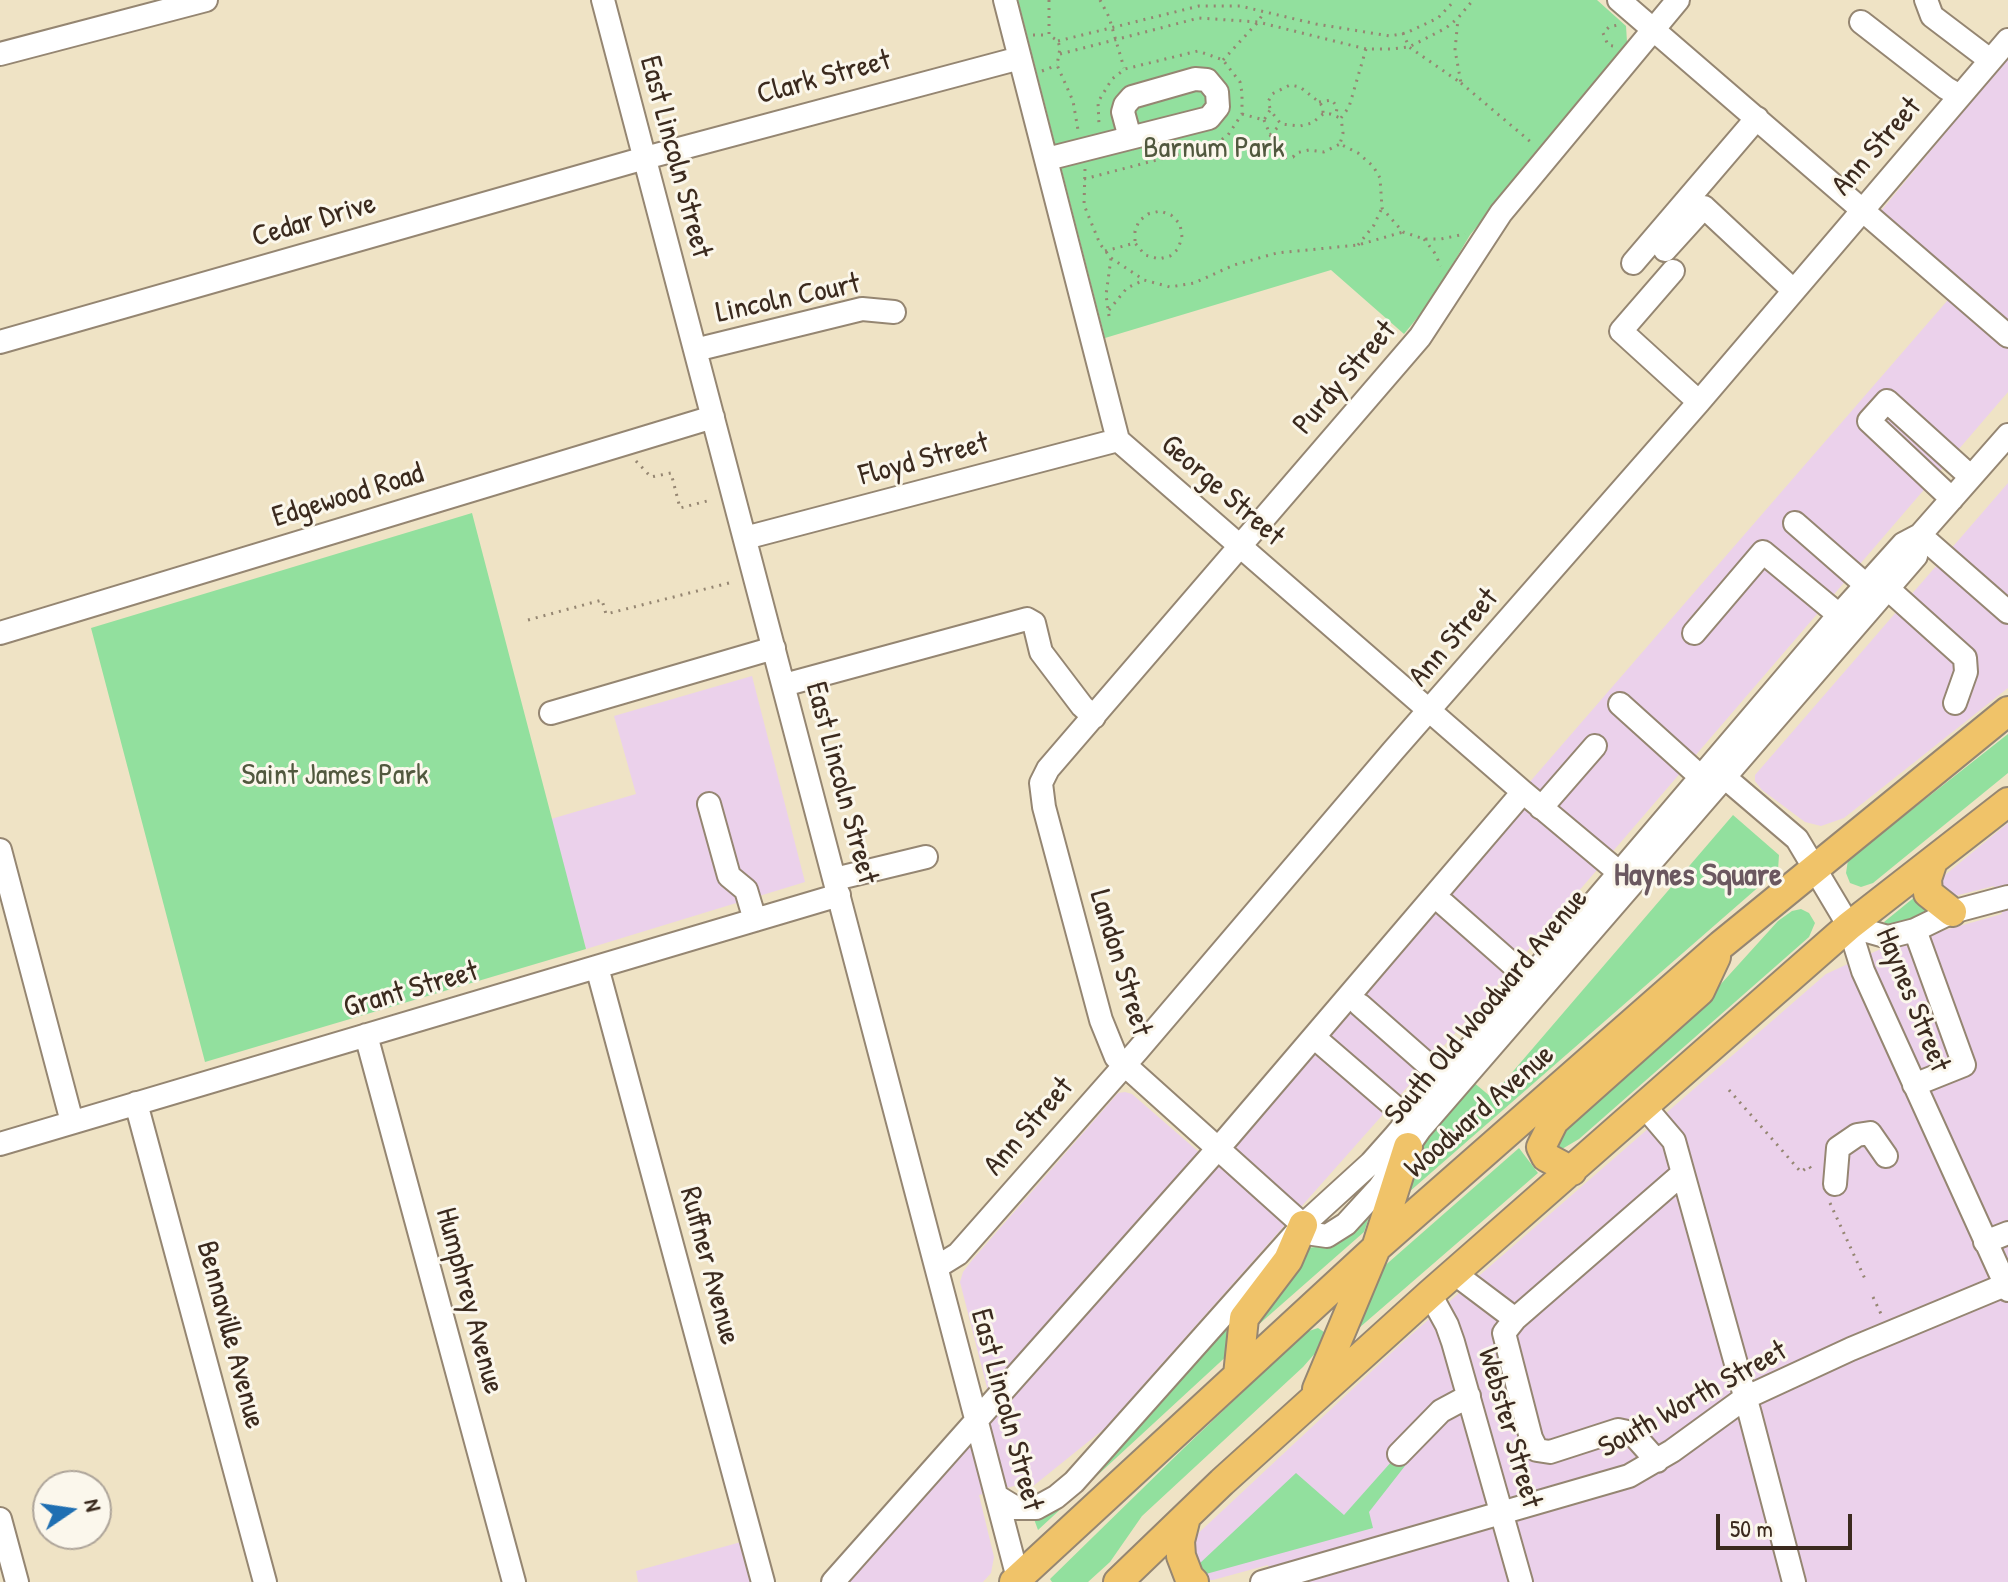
<!DOCTYPE html>
<html>
<head>
<meta charset="utf-8">
<style>
	body { margin:0 }
	#map { position:relative; width:2008px; height:1582px; overflow:hidden; background:#efe3c5; font-family:"Patrick Hand",sans-serif }
	canvas { display:block }
	.north { position:absolute; left:32px; top:1470px; width:80px; height:80px; box-sizing:border-box; background:#fbf7ec; border:2px solid #aea59a; border-radius:50%; rotate:77deg; font-size:22px; font-weight:700; line-height:32px; text-align:center; color:#3b2a1e }
	.north::after { content:''; display:block; margin:auto; width:28px; height:36px; background:#1f6fb2; clip-path:polygon(50% 0,100% 100%,50% 72%,0 100%) }
	.scale { position:absolute; left:1716px; top:1514px; width:136px; height:36px; box-sizing:border-box; border:4px solid #3b2a1e; border-top:0; padding-left:10px; font-size:24px; line-height:28px; white-space:nowrap; color:#3b2a1e; -webkit-text-stroke:6px #fbf7ec; paint-order:stroke }
</style>
</head>
<body>
<div id="map">
<canvas width="2008" height="1582"></canvas>
<div class="north">N</div>
<div class="scale">50 m</div>
</div>
<script>
const c = document.querySelector('canvas').getContext('2d');
c.lineJoin = 'round';
function fillPath(path, color) { c.fillStyle = color; c.fill(path, 'evenodd'); }
const shape = rows => new Path2D(rows.map(r => 'M' + r).join(''));
function stroke(path, color, width, dash) { c.strokeStyle = color; c.lineWidth = width; c.lineCap = dash ? 'butt' : 'round'; c.setLineDash(dash || []); c.stroke(path); }
function drawText(font, color, halo, rows, align = 'center') {
  c.font = font + ' "Patrick Hand",sans-serif'; c.lineWidth = 6; c.setLineDash([]); c.textBaseline = 'middle'; c.strokeStyle = halo; c.fillStyle = color; for (const [text, x, y, turn = 0] of rows) {
    c.save(); c.translate(x, y); c.rotate((+turn || 0) * Math.PI / 180); c.textAlign = isNaN(turn) ? turn : align; if (halo) c.strokeText(text, 0, 0); c.fillText(text, 0, 0); c.restore();
  }
}
fillPath(shape([
	[2008,57,2008,392,1504,978,1104,1429,1032,1487,1026,1488,1022,1484,979,1495,994,1557,991,1573,983,1582,842,1582,993,1411,960,1282,963,1272,973,1259,1118,1093,1125,1092,1132,1094,1215,1166,1528,784,1960,286,1880,212],
	[2008,483,2008,688,1844,818,1821,826,1805,822,1762,790,1755,781,1755,775],
	[752,676,805,882,586,949,551,819,636,794,614,716],
	[2008,823,2008,1582,1273,1582,1268,1565,1213,1580,1201,1580,1191,1540,1404,1341,1826,974,1885,947,2002,914,1994,886,1947,898,1942,896,1939,880],
	[741,1542,751,1582,638,1582,636,1571]
]), '#ebd1eb');
fillPath(shape([
	[1018,0,1597,0,1626,26,1627,42,1470,235,1431,301,1404,334,1331,270,1105,338],
	[472,513,586,949,205,1062,91,628],
	[2008,734,2008,773,1873,883,1861,887,1850,883,1846,873,1848,860],
	[1733,815,1779,855,1778,870,1409,1192,1403,1193,1427,1135,1472,1081,1491,1097],
	[1916,896,1929,910,1929,916,1889,928,1884,922],
	[1801,909,1809,913,1815,923,1809,937,1579,1139,1562,1149,1554,1144,1563,1121,1710,996,1778,921,1792,911],
	[1519,1148,1538,1173,1359,1328,1354,1326,1373,1276],
	[1369,1217,1364,1232,1257,1326,1255,1315,1307,1248,1332,1245,1350,1235],
	[1233,1319,1231,1352,1038,1530,1034,1519,1045,1517,1100,1467],
	[1318,1328,1324,1332,1325,1342,1303,1367,1142,1516,1110,1562,1088,1582,1052,1582,1050,1579,1185,1447,1306,1332],
	[1392,1461,1408,1462,1369,1512,1373,1528,1206,1574,1199,1564,1296,1473,1344,1515]
]), '#92e09e');
const minor = shape([
	[603,0,1019,1582],
	[1005,0,1118,440,1523,792,1627,879],
	[1619,0,2008,336],
	[1678,0,1501,213,1420,337,1048,769,1041,783,1044,807,1101,1020,1116,1057,1313,1234,1327,1236,1346,1224,1379,1188,1420,1129,1916,556,1920,535],
	[1926,0,1932,16,1990,60],
	[1861,22,1946,88,1960,96],
	[0,54,206,0],
	[1047,159,1209,118,1218,107,1217,92,1207,80,1195,79,1132,97,1125,105,1123,112,1130,138],
	[1665,250,1704,207,1793,290],
	[1633,263,1757,118],
	[1673,271,1621,331,1699,402],
	[0,342,645,158,1020,58],
	[695,350,862,309,894,312],
	[1952,499,1869,421,1887,401,1971,477],
	[1795,523,1866,585],
	[1920,535,2008,612],
	[745,538,1118,440],
	[1887,588,1965,658,1966,672,1955,703],
	[0,633,713,417],
	[1694,633,1763,552,1839,615],
	[784,685,1027,619,1034,623,1041,652,1082,706,1094,717],
	[1620,704,1702,778],
	[551,713,774,648],
	[1715,769,1797,839,1849,926,1863,971,2008,1290],
	[709,804,729,876,746,890,755,920],
	[1541,808,1595,746],
	[0,850,72,1122],
	[835,879,926,857],
	[1444,904,1528,978],
	[1849,926,1888,937,1915,930,1952,912,2008,897],
	[597,967,763,1582],
	[1360,1005,1443,1078],
	[366,1035,514,1582],
	[1322,1044,1409,1119],
	[1914,1085,1964,1065,1915,930],
	[136,1103,265,1582],
	[1645,1107,1674,1141,1750,1414,1794,1582],
	[0,1144,839,895],
	[1835,1184,1838,1148,1857,1135,1870,1133,1886,1156],
	[1985,1242,2008,1233],
	[937,1267,958,1254,1138,1050,1393,751,1699,402,2008,40],
	[1454,1273,1515,1319],
	[1430,1294,1447,1325,1453,1342,1521,1582],
	[1399,1454,1441,1411,1469,1396],
	[1657,1461,1632,1433,1618,1430,1550,1452,1537,1450,1531,1438,1504,1333,1515,1319,1683,1173],
	[998,1497,1016,1508,1036,1508,1056,1497,1074,1482,1303,1225,1371,1163,1395,1136,1839,615,1903,544,1920,535,2008,435],
	[0,1519,17,1582],
	[833,1582,1229,1136,1523,792],
	[1262,1582,1629,1476,1672,1451,1745,1398,1851,1349,2005,1285]
]);
const major = shape([
	[1933,861,1927,879,1928,893,1952,912],
	[1572,1171,1546,1157,1541,1147,1554,1121,1700,991,1716,957],
	[1238,1375,1244,1318,1288,1260,1303,1225],
	[1317,1389,1376,1248,1408,1147],
	[1186,1517,1180,1541,1181,1556,1189,1577,1194,1582],
	[1014,1582,1376,1248,1721,945,2008,711],
	[1118,1582,1222,1482,1430,1294,1849,926,2008,802]
]);
stroke(minor, '#958672', 26);
stroke(major, '#958672', 32);
stroke(shape([
	[1049,0,1049,35,1058,41,1060,48,1057,65,1073,101,1078,130],
	[1100,0,1109,17,1124,68],
	[1403,33,1409,47,1461,83,1455,50,1458,19],
	[1033,35,1049,35],
	[1058,41,1199,6,1240,6,1316,24,1390,36,1406,33,1438,18,1455,0],
	[1613,46,1608,45,1603,33,1609,27,1618,25],
	[1366,49,1349,107,1341,118,1343,133,1340,144,1358,153,1373,166,1380,178,1382,208,1403,232,1424,239,1441,239,1465,234],
	[1060,54,1199,18,1258,22,1366,49,1391,49,1409,47,1446,28,1458,18,1473,0],
	[1223,60,1258,22,1264,12],
	[1042,71,1057,65],
	[1461,83,1532,143],
	[1319,102,1332,100,1337,107,1336,116],
	[1270,108,1268,102,1272,94,1290,85,1300,87,1319,102,1323,107,1323,114],
	[1242,114,1264,120,1270,110,1281,124,1300,126,1312,123,1323,114,1331,114,1340,118],
	[1264,120,1271,137,1270,147,1281,158,1293,157,1296,153,1309,150,1324,152,1340,144],
	[1270,135,1281,124],
	[1085,169,1084,205,1100,244,1111,258,1144,280,1170,287,1194,283,1234,265,1277,253,1358,245,1403,232],
	[1084,179,1214,145,1228,135,1242,114,1242,93,1240,82,1223,60,1198,51,1125,69,1112,79,1098,102,1099,125],
	[1424,239,1434,252,1441,266],
	[1358,245,1374,225,1382,208],
	[1105,251,1135,243,1145,255,1159,259,1170,256,1178,249,1182,237,1180,224,1171,215,1160,211,1148,214,1139,221,1135,231,1135,243],
	[1109,310,1127,288,1144,280],
	[1109,316,1106,295,1111,258],
	[636,461,651,477,671,473,680,508,707,501],
	[528,620,602,600,606,614,729,583],
	[1729,1090,1801,1172,1809,1166,1812,1170],
	[1830,1203,1865,1279],
	[1873,1297,1882,1316]
]), '#958672', 3, [2, 6]);
stroke(minor, '#fff', 22);
stroke(major, '#f0c369', 28);
drawText('30px', '#3b2a1e', '#fbf7ec', [
	["Clark Street",824,78,-15],
	["Ann Street",1877,147,-49],
	["East Lincoln Street",675,157,75],
	["Cedar Drive",314,221,-16],
	["Lincoln Court",788,299,-12],
	["Purdy Street",1345,378,-49],
	["Floyd Street",924,460,-15],
	["George Street",1222,491,41],
	["Edgewood Road",348,496,-17],
	["Ann Street",1454,638,-49],
	["East Lincoln Street",841,783,75],
	["Landon Street",1120,963,73],
	["Grant Street",411,990,-16],
	["Haynes Street",1912,1000,68],
	["South Old Woodward Avenue",1487,1007,-50],
	["Woodward Avenue",1480,1112,-41],
	["Ann Street",1029,1127,-49],
	["Ruffner Avenue",709,1266,75],
	["Humphrey Avenue",469,1301,75],
	["Bennaville Avenue",230,1335,75],
	["South Worth Street",1693,1400,-29],
	["East Lincoln Street",1006,1410,75],
	["Webster Street",1509,1428,74]
]);
drawText('30px', '#51583e', '#fbf7ec', [
	["Barnum Park",1214,149],
	["Saint James Park",335,776]
]);
drawText('bold 32px', '#6b5860', '#fbf7ec', [
	["Haynes Square",1698,876]
]);
</script>
</body>
</html>
